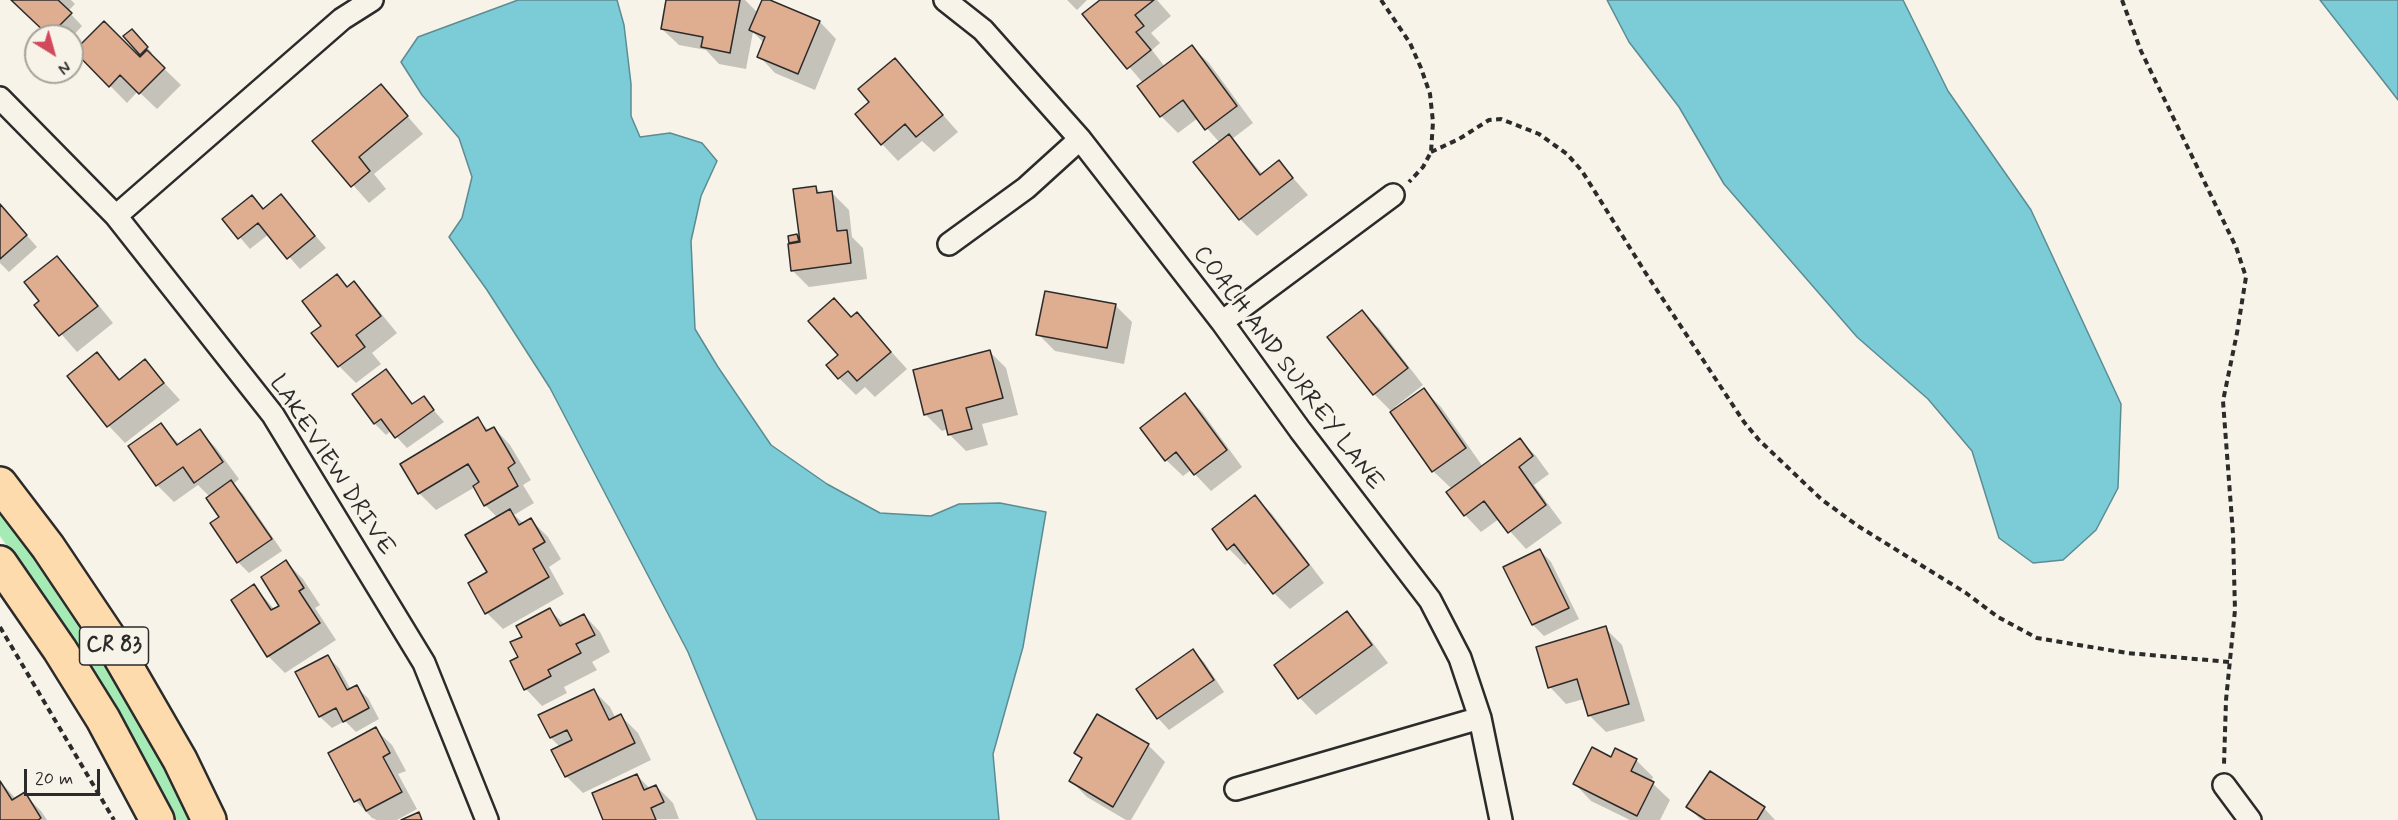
<!DOCTYPE html>
<html>
<head>
<meta charset="utf-8">
<style>
	body { margin:0 }
	#map { position:relative; width:2398px; height:820px; overflow:hidden; background:#f7f3e8; font-family:Mynerve,sans-serif }
	canvas { display:block }
	.north { position:absolute; left:24px; top:24px; width:60px; height:60px; box-sizing:border-box; background:#f7f3e8; border:2px solid #a5a39c; border-radius:50%; rotate:143deg; font-size:16px; font-weight:700; line-height:24px; text-align:center; color:#2b2b2b }
	.north::after { content:''; display:block; margin:auto; width:21px; height:27px; background:#d1495b; clip-path:polygon(50% 0,100% 100%,50% 72%,0 100%) }
	.scale { position:absolute; left:24px; top:769px; width:76px; height:27px; box-sizing:border-box; border:3px solid #2b2b2b; border-top:0; padding-left:8px; font-size:18px; line-height:21px; white-space:nowrap; color:#2b2b2b; -webkit-text-stroke:4px #f7f3e8; paint-order:stroke }
</style>
</head>
<body>
<div id="map">
<canvas width="2398" height="820"></canvas>
<div class="north">N</div>
<div class="scale">20 m</div>
</div>
<script>
const c = document.querySelector('canvas').getContext('2d');
c.lineJoin = 'round';
function fillPath(path, color) { c.fillStyle = color; c.fill(path, 'evenodd'); }
const shape = rows => new Path2D(rows.map(r => 'M' + r).join(''));
function stroke(path, color, width, dash) { c.strokeStyle = color; c.lineWidth = width; c.lineCap = dash ? 'butt' : 'round'; c.setLineDash(dash || []); c.stroke(path); }
function drawText(font, color, halo, rows, align = 'center') {
  c.font = font + ' Mynerve,sans-serif'; c.lineWidth = 6; c.setLineDash([]); c.textBaseline = 'middle'; c.strokeStyle = halo; c.fillStyle = color; for (const [text, x, y, turn = 0] of rows) {
    c.save(); c.translate(x, y); c.rotate((+turn || 0) * Math.PI / 180); c.textAlign = isNaN(turn) ? turn : align; if (halo) c.strokeText(text, 0, 0); c.fillText(text, 0, 0); c.restore();
  }
}
fillPath(shape([
	[0,512,70,606,128,699,191,820,176,820,124,721,91,668,0,536]
]), '#a6ebb6');
const water = shape([
	[518,0,617,0,624,25,631,84,631,116,640,137,670,133,702,143,717,161,701,196,691,241,695,329,718,367,771,445,827,484,880,513,931,516,959,504,1000,503,1046,512,1023,647,993,754,999,820,757,820,688,652,550,388,487,290,449,237,462,218,472,177,459,138,422,95,401,62,418,37,518,0],
	[1607,0,1903,0,1948,91,2031,210,2121,404,2118,488,2096,530,2063,560,2033,563,1999,538,1972,451,1928,399,1857,337,1724,184,1679,107,1629,42,1607,0],
	[2320,0,2398,0,2398,100,2388,87,2320,0]
]);
fillPath(water, '#7cccd7');
stroke(water, '#5c8c92', 1.5);
fillPath(shape([
	[12,0,71,0,75,4,68,11,82,26,72,37,50,36],
	[668,0,745,0,758,13,764,0,766,0,820,22,836,39,815,90,775,73,759,56,764,43,753,32,746,69,719,64,706,50,679,45,662,29],
	[1067,0,1087,0,1077,10],
	[1102,0,1157,0,1171,16,1151,33,1160,43,1152,50,1165,67,1192,47,1209,63,1253,123,1232,139,1263,175,1279,162,1308,195,1257,236,1240,219,1220,143,1198,118,1178,133,1161,116,1143,83,1084,14],
	[125,36,137,36,152,53,150,55,181,85,157,109,138,91,127,103,76,51,140,59,143,56],
	[895,60,958,132,934,152,922,141,898,161,882,144,871,103],
	[381,86,423,134,374,174,386,189,369,203,314,141],
	[816,188,822,194,832,193,849,210,852,237,863,248,867,279,809,287,792,270,793,245,790,243,797,236,801,240],
	[281,196,326,248,300,269,269,234,250,249,224,219,252,197,264,209],
	[0,205,37,247,9,272,0,263],
	[57,258,74,275,113,323,77,352,36,305,42,301],
	[336,276,348,288,354,283,370,300,397,333,372,353,381,364,356,383,339,366,313,334,323,326],
	[1115,305,1132,322,1124,364,1055,351,1038,334],
	[1362,312,1379,328,1423,385,1395,407,1397,409,1424,390,1441,407,1483,467,1520,440,1536,456,1549,474,1534,485,1562,523,1526,549,1499,519,1481,532,1465,515,1452,489,1433,471,1392,412,1374,394],
	[857,314,907,369,875,397,865,387,856,395,839,378,840,355,852,318],
	[990,352,1006,368,1018,415,982,424,988,445,966,451,949,434,948,429,942,431,925,414],
	[97,354,121,380,145,361,180,400,125,443,109,426,69,376],
	[386,371,414,405,423,398,444,422,407,448,391,431,386,435,375,424,354,394],
	[1185,395,1202,412,1242,467,1211,491,1191,470,1183,476,1166,460],
	[478,419,489,431,494,428,510,445,531,480,523,485,534,503,514,515,524,524,531,520,548,537,561,559,549,567,564,594,503,629,487,613,489,573,498,518,485,505,475,487,436,510,419,493,402,464],
	[161,425,180,445,200,431,216,448,239,479,233,484,243,494,282,551,249,573,238,562,221,517,210,497,198,485,174,502,157,485],
	[1255,497,1272,514,1324,583,1290,609,1274,593,1250,562,1245,565,1229,549],
	[1540,550,1551,562,1579,619,1544,636,1533,625,1505,568],
	[286,562,303,579,320,605,315,608,336,640,285,673,268,656,233,600,254,586,275,610,281,606],
	[550,610,565,625,584,615,600,632,610,652,592,662,597,670,564,687,567,693,542,706,526,689,512,662,520,657,524,637],
	[1346,613,1363,630,1388,663,1316,715,1300,698,1276,665],
	[1605,628,1622,645,1645,721,1606,732,1589,715,1584,699,1566,704,1550,687],
	[1193,651,1204,662,1224,692,1169,730,1158,718],
	[328,657,339,668,351,690,356,687,368,698,379,719,356,732,345,721,332,728,320,717,297,673],
	[593,690,610,707,616,719,621,716,638,733,651,760,583,793,566,776,560,747,551,738],
	[1097,716,1148,745,1165,762,1131,820,1126,820,1087,797,1071,781,1083,760,1076,753],
	[375,729,392,745,406,771,398,774,417,809,397,820,377,820,372,818,356,801],
	[1612,759,1636,760,1653,777,1651,782,1670,800,1660,820,1630,820,1591,801,1575,784],
	[1711,773,1764,808,1775,820,1702,820,1699,818,1688,807],
	[637,775,650,789,656,786,673,803,679,819,605,820],
	[0,781,16,799,24,794,41,811,47,820,0,820]
]), '#0003');
const building = shape([
	[11,0,58,0,72,13,49,36,11,0],
	[666,0,740,0,730,53,701,47,703,37,661,29,666,0],
	[762,0,770,0,820,21,798,74,757,57,765,37,749,30,762,0],
	[1100,0,1154,0,1135,15,1144,26,1136,32,1151,50,1127,69,1082,14,1100,0],
	[104,21,140,57,147,50,165,68,139,94,120,75,109,87,74,51,104,21],
	[132,29,148,47,140,55,123,36,132,29],
	[1192,45,1237,106,1205,130,1183,100,1160,117,1137,86,1192,45],
	[895,58,943,115,916,137,905,124,881,145,855,114,869,102,858,89,895,58],
	[381,84,408,116,359,157,370,171,351,187,312,141,381,84],
	[1229,134,1260,175,1279,160,1293,178,1239,220,1193,162,1229,134],
	[816,186,817,193,832,191,837,231,847,230,851,263,791,271,788,244,800,242,793,189,816,186],
	[281,194,315,236,287,259,258,223,238,239,222,219,252,195,263,209,281,194],
	[0,204,27,235,0,259,0,204],
	[797,234,799,241,789,243,788,236,797,234],
	[57,256,98,306,59,336,34,305,39,301,24,282,57,256],
	[337,274,347,287,354,281,381,316,356,335,365,347,338,367,311,333,321,326,302,301,337,274],
	[1045,291,1116,304,1107,348,1036,335,1045,291],
	[834,298,851,317,857,312,891,352,857,381,848,371,838,379,826,365,838,355,808,321,834,298],
	[1362,310,1408,368,1373,395,1327,337,1362,310],
	[990,350,1003,398,966,408,972,429,948,435,942,410,924,415,913,370,990,350],
	[97,352,119,380,145,359,164,383,107,427,67,376,97,352],
	[386,369,412,404,424,396,434,410,395,438,381,419,374,424,352,394,386,369],
	[1424,388,1466,448,1432,472,1390,412,1424,388],
	[1185,393,1227,450,1194,475,1176,452,1165,461,1140,428,1185,393],
	[478,417,486,431,494,427,515,463,508,468,518,486,484,506,473,486,479,482,468,464,418,494,400,464,478,417],
	[161,423,177,445,200,429,223,462,194,483,183,467,156,486,128,446,161,423],
	[1520,438,1533,456,1519,467,1546,505,1508,533,1484,501,1464,516,1446,492,1520,438],
	[231,480,272,539,237,563,210,523,219,517,206,498,231,480],
	[1255,495,1309,565,1273,594,1234,544,1227,550,1212,529,1255,495],
	[510,509,519,525,531,518,545,542,533,549,549,577,485,614,468,583,487,572,465,535,510,509],
	[1540,549,1569,608,1532,625,1503,567,1540,549],
	[286,560,304,588,299,591,320,623,267,657,231,600,254,584,271,610,279,606,261,577,286,560],
	[550,608,560,626,584,614,595,635,576,644,581,653,548,670,551,676,524,690,510,661,518,657,510,642,522,637,516,626,550,608],
	[1347,611,1372,645,1298,699,1274,665,1347,611],
	[1606,626,1629,704,1588,716,1577,679,1548,688,1536,647,1606,626],
	[1193,649,1214,680,1157,719,1136,689,1193,649],
	[328,655,347,690,357,685,369,708,343,722,336,708,319,717,295,672,328,655],
	[594,689,609,720,621,714,635,743,565,777,551,750,572,740,567,730,550,738,538,715,594,689],
	[1097,714,1149,744,1113,807,1069,781,1082,758,1074,753,1097,714],
	[376,727,390,753,383,757,402,792,366,811,360,799,354,802,328,753,376,727],
	[1592,747,1611,757,1615,748,1637,759,1631,771,1654,782,1637,816,1573,784,1592,747],
	[1710,771,1765,807,1757,820,1706,820,1686,807,1710,771],
	[637,774,644,790,656,785,664,802,651,808,656,820,603,820,592,793,637,774],
	[0,781,12,800,25,792,41,818,38,820,0,820,0,781],
	[419,812,422,820,401,820,419,812]
]);
fillPath(building, '#dfae91');
stroke(building, '#2b2b2b', 1.5);
const minor = shape([
	[945,0,983,30,1080,139,1222,322,1300,430,1430,600,1460,658,1480,718,1501,820],
	[0,98,116,216,273,415,424,663,487,820],
	[116,216,342,19,372,0],
	[949,244,1026,188,1080,139],
	[1222,322,1393,195],
	[2224,785,2250,820],
	[1236,789,1480,718]
]);
const primary = shape([
	[0,484,48,547,113,644,180,760,209,820],
	[0,563,60,650,103,719,157,820]
]);
stroke(minor, '#2b2b2b', 26);
stroke(primary, '#2b2b2b', 38);
stroke(shape([
	[1381,0,1410,43,1421,68,1430,94,1433,122,1431,152,1423,167,1409,182],
	[2122,0,2141,51,2236,247,2246,277,2237,333,2223,401,2233,534,2235,610,2226,700,2224,764],
	[1431,152,1459,139,1489,120,1501,119,1539,134,1567,154,1582,171,1645,272,1744,422,1759,440,1821,499,1858,526,1966,593,1998,617,2037,638,2127,653,2230,662],
	[0,627,114,820]
]), '#2b2b2b', 4, [6, 4.5]);
stroke(minor, '#f7f3e8', 21);
stroke(primary, '#fedbac', 33);
for (const [x, y, w] of [
	[114,646,69]
]) { const box = new Path2D(); box.roundRect(x - w / 2, y - 19, w, 38, 4.5); c.fillStyle = '#f7f3e8'; c.fill(box); stroke(box, '#2b2b2b', 1.5); }
drawText('bold 22px', '#2b2b2b', null, [
	["CR 83",114,646]
]);
drawText('24px', '#2b2b2b', '#f7f3e8', [
	["COACH AND SURREY LANE",1287,369,53],
	["LAKEVIEW DRIVE",331,466,57]
]);
</script>
</body>
</html>
